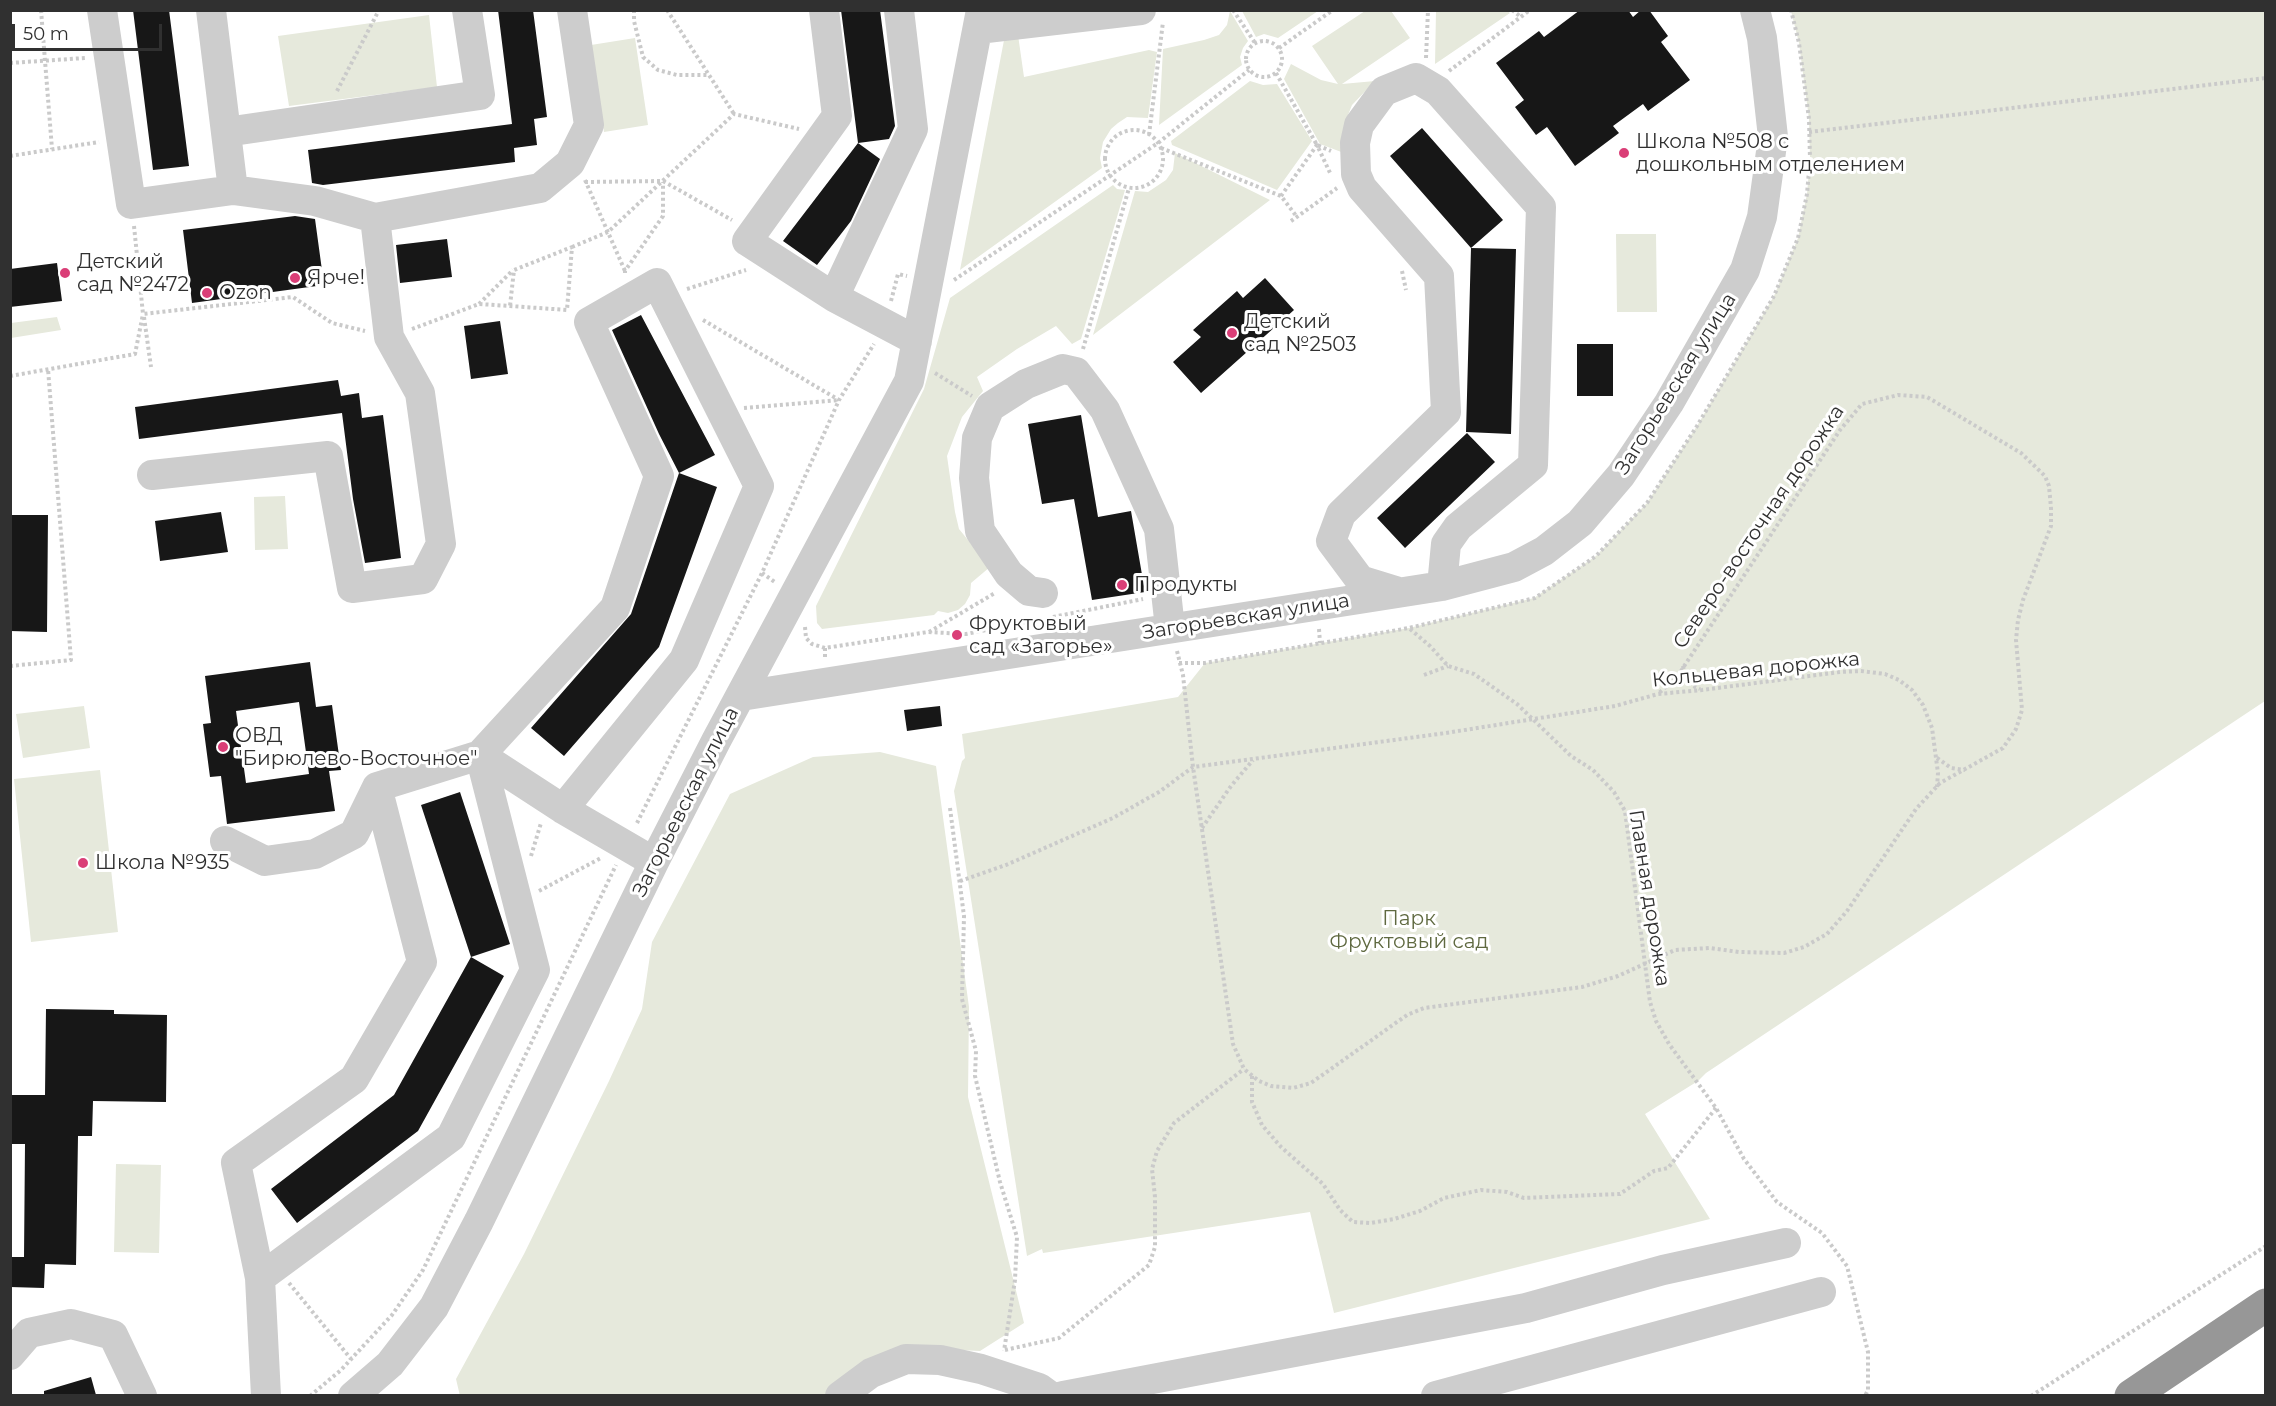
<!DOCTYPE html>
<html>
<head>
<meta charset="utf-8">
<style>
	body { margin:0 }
	#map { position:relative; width:2276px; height:1406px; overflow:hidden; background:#fff; font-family:Montserrat,sans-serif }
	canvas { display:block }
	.frame { position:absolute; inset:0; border:12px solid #303030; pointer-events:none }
	.scale { position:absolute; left:12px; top:24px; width:150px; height:27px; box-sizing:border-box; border:3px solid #303030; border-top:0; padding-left:8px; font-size:18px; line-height:21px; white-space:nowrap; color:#303030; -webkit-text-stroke:4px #fff; paint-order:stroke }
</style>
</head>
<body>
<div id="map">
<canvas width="2276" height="1406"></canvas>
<div class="frame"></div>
<div class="scale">50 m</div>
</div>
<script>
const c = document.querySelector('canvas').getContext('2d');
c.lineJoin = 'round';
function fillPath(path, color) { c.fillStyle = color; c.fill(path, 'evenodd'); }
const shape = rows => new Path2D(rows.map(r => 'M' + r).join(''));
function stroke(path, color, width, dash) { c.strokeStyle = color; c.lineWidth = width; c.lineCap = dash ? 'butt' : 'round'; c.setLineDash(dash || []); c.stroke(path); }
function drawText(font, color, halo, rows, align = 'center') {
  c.font = font + ' Montserrat,sans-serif'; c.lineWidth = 6; c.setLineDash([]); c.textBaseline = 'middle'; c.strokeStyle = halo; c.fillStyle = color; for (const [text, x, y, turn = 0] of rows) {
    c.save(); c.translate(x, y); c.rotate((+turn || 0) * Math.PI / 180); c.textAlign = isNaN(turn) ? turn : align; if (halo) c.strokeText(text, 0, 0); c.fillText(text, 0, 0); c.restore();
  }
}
fillPath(shape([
	[1506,10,1510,13,1435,64,1436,11],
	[1230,11,1248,41,1243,48,1240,57,1242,65,1159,125,1163,49,1204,40,1219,35,1227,25],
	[1242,11,1318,11,1278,38,1264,34,1256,37],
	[1365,11,1391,11,1410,38,1342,84,1375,81,1352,105,1346,120,1344,153,1320,144,1284,79,1291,64,1321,80,1338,84,1312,46],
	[1791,11,2265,11,2265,701,1706,1073,1698,1081,1645,1114,1710,1219,1334,1313,1310,1212,1043,1253,1042,1249,1027,1256,954,791,962,761,965,758,962,734,1178,697,1205,663,1409,628,1534,598,1596,556,1647,503,1697,426,1774,296,1798,238,1807,194,1810,159,1809,119,1799,43],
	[429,15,437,87,289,106,278,36],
	[1005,35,1018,35,1024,77,1149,50,1157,52,1148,118,1127,117,1118,123,1111,129,1103,142,1100,158,1102,168,960,270],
	[635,38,648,125,604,132,591,45],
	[1250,81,1263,85,1277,84,1312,141,1277,190,1172,145,1171,141],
	[1175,153,1270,200,1093,335,1135,191,1148,192,1166,180,1173,170],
	[1113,185,1117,189,1125,190,1081,339,1072,344,1056,326,1017,349,977,377,983,391,962,417,947,456,955,512,959,529,990,567,971,583,970,595,965,604,958,610,948,613,938,611,934,615,822,629,817,623,816,606,924,389,950,298],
	[1616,234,1656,234,1657,312,1617,312],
	[57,317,61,330,11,338,11,323],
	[285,496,288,549,255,550,254,497],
	[84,706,90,748,23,758,16,714],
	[880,752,936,766,969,1007,968,1097,1024,1323,980,1351,917,1348,873,1362,825,1395,460,1396,456,1379,524,1254,609,1081,642,1009,652,942,730,794,813,757],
	[100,770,118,932,31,942,14,779],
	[116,1164,161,1165,159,1253,114,1252]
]), '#e6e9dc');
fillPath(shape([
	[133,10,169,10,189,166,153,170],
	[498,10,533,10,547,117,534,119,537,145,514,148,515,162,323,185,312,183,308,150,512,124],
	[841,10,880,10,895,126,889,139,858,143],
	[1580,10,1628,10,1633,17,1641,10,1649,10,1668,36,1661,42,1690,80,1648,111,1643,104,1613,126,1619,133,1575,166,1547,127,1536,135,1515,107,1524,100,1496,63,1539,31,1544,37],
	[1422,128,1503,220,1471,248,1390,156],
	[858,143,880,159,851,221,817,265,783,241],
	[295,216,315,219,324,285,192,303,183,230],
	[447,239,452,277,400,283,396,245],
	[1471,248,1516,249,1511,434,1466,432],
	[57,263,62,301,10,307,10,269],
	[1265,278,1294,310,1201,393,1173,362,1201,337,1193,330,1237,291,1243,298],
	[641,315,715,455,679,473,659,434,612,330],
	[500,321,508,374,471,379,464,326],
	[1577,344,1613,344,1613,396,1577,396],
	[338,380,341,396,359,393,362,418,383,415,401,558,365,563,353,499,342,413,139,439,135,407],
	[1081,415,1098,517,1131,511,1145,592,1092,600,1074,499,1042,504,1028,424],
	[1467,433,1495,462,1405,548,1377,518],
	[679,473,717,487,659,647,564,756,531,728,631,614],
	[221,512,228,552,160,561,155,521],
	[10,515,48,515,47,632,10,631],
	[310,662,316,707,332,705,341,770,329,771,335,811,227,824,221,776,210,777,203,724,211,723,205,676],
	[299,702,309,774,246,783,236,711],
	[940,706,942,726,907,731,904,710],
	[460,792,510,944,471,957,504,976,418,1131,297,1223,271,1189,394,1095,471,957,421,805],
	[46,1009,114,1010,114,1014,167,1015,166,1102,93,1101,92,1136,78,1136,76,1265,45,1264,44,1288,10,1287,10,1257,24,1257,25,1144,10,1144,10,1095,45,1095],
	[91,1377,96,1395,44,1395,44,1391]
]), '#171717');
stroke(shape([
	[41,10,52,149],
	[634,10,634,21,643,57,658,70,677,75,709,75,734,114],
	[667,10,709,75],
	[1233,10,1255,43],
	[1512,10,1521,17],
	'1246 59a18 18 0 1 1 36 0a18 18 0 1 1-36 0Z',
	[1279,48,1333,10],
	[1426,58,1428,10],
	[10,63,85,58],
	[1449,71,1530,10],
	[1276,73,1317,145,1331,151],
	[337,91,379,10],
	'1105 159a29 29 0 1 1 58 0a29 29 0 1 1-58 0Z',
	[1809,132,2266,78],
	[1149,135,1163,22],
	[1161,148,1281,196,1297,217],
	[10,156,99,142],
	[585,180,625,271],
	[585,182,663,181,732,220],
	[1281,196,1317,145,1331,175],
	[1291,221,1337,188],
	[134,226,143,314,293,297,332,323,365,331],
	[572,247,608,232,734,114,799,129],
	[1402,271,1406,290],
	[625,273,625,271,663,216,663,182],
	[954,280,1158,143,1249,70],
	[687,289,746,270],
	[891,301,898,274,907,276],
	[479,304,513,270],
	[144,317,151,367],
	[703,320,839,400],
	[412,329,479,304,510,306,567,310,572,247,514,270,510,306],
	[1083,349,1129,188],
	[935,373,972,396],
	[10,376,135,354,143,314],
	[744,408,839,400],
	[762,573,776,583],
	[1053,617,1143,599],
	[805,627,806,638,812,644,825,648,928,632,966,634,1043,619],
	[1319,629,1320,643],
	[1410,629,1430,646,1448,666,1474,674,1517,704,1571,756,1593,770,1614,792,1625,811,1650,1002,1656,1021,1669,1044,1716,1108,1744,1159,1777,1202,1822,1233,1847,1266,1868,1352,1868,1390,1865,1396],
	[929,632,995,593],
	[825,648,825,659],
	[1177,651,1183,675,1193,767,1233,1044,1244,1069,1259,1081,1271,1086,1293,1088,1311,1083,1407,1015,1424,1008,1582,987,1618,976,1675,950,1710,948,1739,952,1784,953,1804,947,1827,934,1847,911,1916,809,1940,783,2003,748,2016,729,2022,710,2016,640,2018,620,2023,600,2051,526,2051,508,2049,486,2045,476,2021,453,1927,397,1898,395,1862,404,1840,430,1677,677,1658,694],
	[1179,663,1205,663,1409,628,1535,598,1596,556,1647,503,1697,426,1774,296,1798,238,1807,194,1810,159,1809,119,1799,43,1791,10],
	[10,666,71,660,48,369],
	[1683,666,1685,678,1691,685,1700,689],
	[1424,675,1448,666],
	[1937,758,1951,768,1965,770],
	[950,808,964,916,962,999,976,1051,975,1076,1000,1182,1017,1237,1015,1280,1004,1351],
	[637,823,762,573,839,400,874,344],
	[1202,828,1231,786,1253,760],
	[531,856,541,823],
	[960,881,1006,865,1113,818,1159,792,1193,767,1446,733,1615,706,1658,694,1702,690,1840,672,1861,671,1885,674,1899,680,1912,690,1923,705,1932,728,1938,773,1937,787],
	[539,891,601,858],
	[1252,1076,1252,1102,1262,1125,1281,1147,1323,1184,1340,1210,1353,1222,1371,1223,1394,1219,1420,1211,1444,1198,1481,1190,1507,1192,1524,1198,1620,1194,1654,1171,1668,1168,1716,1108],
	[289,1283,351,1359],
	[1005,1350,1059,1338,1149,1265,1155,1247,1155,1197,1152,1169,1157,1151,1174,1123,1244,1069],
	[310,1396,341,1370,392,1315,423,1270,616,865],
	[2031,1396,2266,1246]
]), '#cacaca', 4, [3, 3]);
stroke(shape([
	[102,10,131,204,233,190,211,10],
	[824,10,837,116,747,241,834,297,917,341],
	[978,29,1141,10],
	[226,132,480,95,467,10],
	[375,218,540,188,570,163,589,125,572,10],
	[834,297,913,129,899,10],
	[152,475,328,456,352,588,423,579,441,544,420,393,389,337,375,218,315,201,233,190],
	[1399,592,1360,580,1331,541,1341,514,1446,412,1439,276,1362,188,1356,174,1355,143,1359,125,1384,91,1416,78,1438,91,1541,207,1533,465,1458,527,1446,544,1442,586],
	[1043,593,1029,591,1009,574,980,531,974,478,977,438,990,407,1026,384,1063,369,1076,372,1105,410,1159,529,1170,628],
	[741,696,1442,586,1514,567,1544,551,1580,523,1621,475,1669,403,1745,270,1762,217,1773,137,1762,38,1755,10],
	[377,787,422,962,354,1079,236,1163,260,1278,451,1137,535,970,480,755,615,608,659,476,589,322,657,283,759,486,684,660,563,809],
	[225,841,265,861,315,854,354,834,377,787,480,755,563,809,654,862],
	[260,1278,266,1396],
	[10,1355,29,1333,71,1324,113,1335,142,1396],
	[353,1396,390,1364,434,1307,479,1221,654,862,716,741,909,381,981,10],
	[840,1396,871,1373,906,1359,940,1360,981,1369,1039,1388,1050,1396],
	[1063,1396,1526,1308,1663,1270,1786,1243],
	[1436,1396,1821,1292]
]), '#cdcdcd', 30);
stroke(shape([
	[2131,1396,2266,1305]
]), '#979797', 33);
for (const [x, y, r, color] of [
	[1624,153,6,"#da3e77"],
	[65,273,6,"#da3e77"],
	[295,278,6,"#da3e77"],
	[207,293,6,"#da3e77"],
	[1232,333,6,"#da3e77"],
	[1122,585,6,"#da3e77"],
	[957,635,6,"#da3e77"],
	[223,747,6,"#da3e77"],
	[83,863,6,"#da3e77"]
]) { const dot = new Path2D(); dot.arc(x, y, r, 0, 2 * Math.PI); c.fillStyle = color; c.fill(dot); stroke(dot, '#fff', 2); }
drawText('20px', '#303030', '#fff', [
	["Школа №508 с",1636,142],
	["дошкольным отделением",1636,165],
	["Детский",77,262],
	["сад №2472",77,285],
	["Ярче!",307,278],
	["Ozon",219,293],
	["Детский",1244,322],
	["сад №2503",1244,345],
	["Продукты",1134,585],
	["Фруктовый",969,624],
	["сад «Загорье»",969,647],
	["ОВД",235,736],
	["\"Бирюлево-Восточное\"",235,759],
	["Школа №935",95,863]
], 'left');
drawText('20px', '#303030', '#fff', [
	["Загорьевская улица",1676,384,-58],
	["Северо-восточная дорожка",1759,527,-56],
	["Загорьевская улица",1246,617,-9],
	["Кольцевая дорожка",1756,670,-6],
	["Загорьевская улица",686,802,-63],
	["Главная дорожка",1649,898,81]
]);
drawText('20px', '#5f6940', '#fff', [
	["Парк",1409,919],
	["Фруктовый сад",1409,942]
]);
</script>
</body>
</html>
